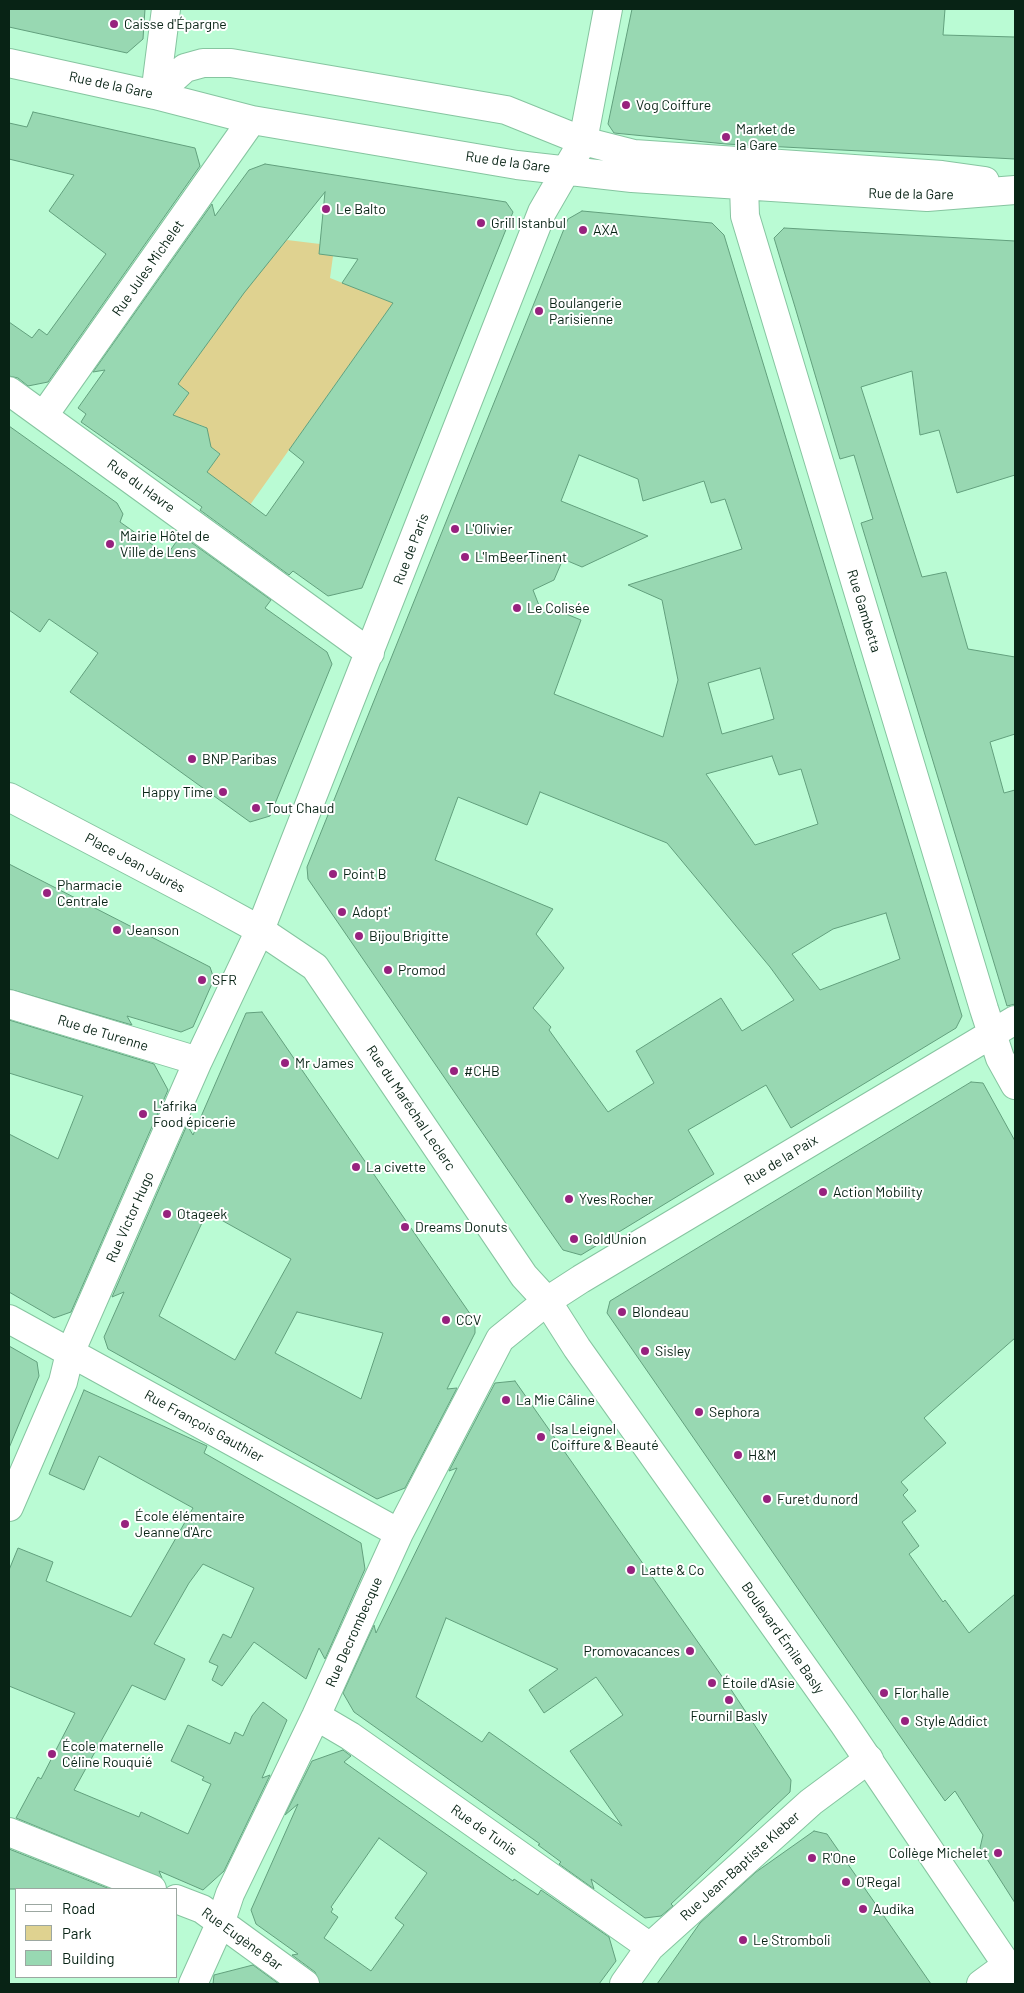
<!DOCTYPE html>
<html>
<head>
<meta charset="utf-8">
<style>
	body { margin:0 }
	#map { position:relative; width:1024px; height:1993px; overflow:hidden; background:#bafbd4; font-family:Barlow,sans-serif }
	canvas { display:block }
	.frame { position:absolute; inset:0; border:10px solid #082315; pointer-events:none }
	.legend { position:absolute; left:15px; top:1888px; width:162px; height:90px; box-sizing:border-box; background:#fff; border:1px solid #9ca7a1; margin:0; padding:6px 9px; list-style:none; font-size:15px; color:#082315 }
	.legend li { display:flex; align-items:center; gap:10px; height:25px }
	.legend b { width:25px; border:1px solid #9ca7a1 }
</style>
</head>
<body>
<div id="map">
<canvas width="1024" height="1993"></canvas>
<div class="frame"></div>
<ul class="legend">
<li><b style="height:6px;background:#fff"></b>Road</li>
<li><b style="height:14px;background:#dfd290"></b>Park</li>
<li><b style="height:14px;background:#98d8b2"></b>Building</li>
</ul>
</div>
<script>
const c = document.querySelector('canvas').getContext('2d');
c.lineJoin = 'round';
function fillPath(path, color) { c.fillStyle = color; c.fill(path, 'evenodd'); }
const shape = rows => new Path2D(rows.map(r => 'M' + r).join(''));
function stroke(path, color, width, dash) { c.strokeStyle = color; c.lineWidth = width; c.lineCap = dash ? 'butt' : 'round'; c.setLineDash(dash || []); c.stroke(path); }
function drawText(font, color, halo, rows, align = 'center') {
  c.font = font + ' Barlow,sans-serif'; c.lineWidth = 4; c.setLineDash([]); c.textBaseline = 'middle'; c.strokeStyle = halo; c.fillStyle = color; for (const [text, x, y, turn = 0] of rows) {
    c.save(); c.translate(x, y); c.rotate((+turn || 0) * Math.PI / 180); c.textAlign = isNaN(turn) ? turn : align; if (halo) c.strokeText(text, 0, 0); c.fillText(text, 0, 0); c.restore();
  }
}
fillPath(shape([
	[287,240,320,244,319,254,333,256,330,278,393,303,250,505,207,472,220,454,206,443,209,436,205,427,198,424,167,424,189,393,178,385,157,350,187,372,245,290]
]), '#dfd290');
const building = shape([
	[9,9,145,9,143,39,127,53,9,27,9,9],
	[632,9,945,9,943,35,1015,37,1015,159,726,144,614,133,608,124,632,9],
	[33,112,195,148,200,166,48,382,28,386,18,378,9,376,9,322,32,338,39,329,47,335,106,254,49,211,74,175,9,159,9,123,27,127,33,112],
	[265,164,506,202,513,212,362,588,328,596,293,571,289,575,200,510,202,507,81,422,86,414,78,408,105,370,93,372,212,204,215,216,249,170,265,164],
	[325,192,319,254,358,259,342,283,393,303,289,450,304,462,266,516,207,472,220,454,211,447,207,428,173,415,189,393,178,384,244,293,325,192],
	[582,211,712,223,724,235,962,1016,956,1028,791,1128,766,1085,688,1130,714,1174,581,1255,563,1250,547,1227,308,879,307,867,568,219,582,211],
	[579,455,638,479,643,501,704,481,711,503,725,499,742,549,628,585,662,600,678,680,663,737,554,694,581,620,554,609,542,613,533,590,554,580,563,559,582,567,648,536,561,501,579,455],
	[760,668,774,719,722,734,708,683,760,668],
	[772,756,779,775,801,769,818,824,755,845,706,774,772,756],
	[540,792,667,843,770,967,794,1000,742,1031,721,998,636,1051,654,1083,608,1112,549,1030,551,1027,533,1008,564,968,536,934,553,909,435,860,458,797,527,825,540,792],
	[886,913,900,959,820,990,792,954,833,929,886,913],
	[784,228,1015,241,1015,475,957,493,939,430,920,435,912,371,861,387,922,577,946,572,968,649,1015,657,1015,734,990,742,1004,793,1015,790,1015,1004,1007,1006,861,523,873,519,854,455,840,459,795,307,774,238,784,228],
	[9,426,117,503,123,514,120,522,167,555,181,535,271,600,265,608,327,652,332,664,270,816,250,822,70,692,98,653,49,619,40,632,9,610,9,426],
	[9,864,210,967,214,979,193,1027,181,1032,127,1016,132,1025,9,989,9,864],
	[262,1012,475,1321,475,1333,447,1389,457,1388,405,1488,377,1499,108,1349,104,1337,124,1292,112,1297,187,1125,193,1135,246,1013,262,1012],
	[207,1212,291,1259,235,1360,159,1316,207,1212],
	[297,1312,383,1333,361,1399,275,1353,297,1312],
	[9,1020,154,1064,168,1090,71,1312,54,1318,9,1292,9,1134,58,1159,83,1096,9,1073,9,1020],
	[971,1082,983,1083,1015,1141,1015,1338,924,1418,946,1443,901,1482,908,1490,903,1495,916,1511,902,1522,919,1546,909,1554,943,1602,945,1600,969,1633,1015,1594,1015,1903,980,1848,983,1835,955,1791,945,1801,607,1313,610,1301,971,1082],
	[9,1346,37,1362,39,1376,9,1448,9,1346],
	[515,1381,728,1685,791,1780,790,1792,671,1904,673,1906,661,1916,645,1918,591,1879,594,1889,559,1864,561,1862,538,1845,540,1844,354,1712,343,1693,374,1625,376,1633,457,1468,449,1471,495,1383,515,1381],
	[446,1618,558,1669,529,1690,544,1713,596,1677,623,1715,570,1751,622,1826,489,1732,482,1742,416,1697,446,1618],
	[84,1390,207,1446,204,1453,361,1543,365,1569,325,1659,319,1648,306,1679,254,1642,222,1686,212,1680,218,1666,209,1662,223,1634,231,1638,254,1588,203,1564,189,1583,154,1644,185,1659,165,1700,132,1685,74,1790,139,1817,141,1812,188,1834,211,1784,202,1780,204,1777,171,1761,188,1725,230,1744,235,1732,243,1736,252,1716,263,1702,287,1720,262,1778,270,1775,224,1871,203,1890,159,1871,162,1878,16,1818,38,1777,41,1779,75,1713,9,1686,9,1570,18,1548,53,1562,46,1581,131,1617,193,1508,99,1456,84,1490,49,1474,84,1390],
	[343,1750,351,1756,344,1762,403,1804,513,1881,514,1879,538,1895,541,1890,609,1937,616,1961,599,1984,320,1984,315,1972,292,1955,298,1954,256,1924,251,1910,298,1804,285,1815,312,1761,343,1750],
	[379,1838,427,1873,395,1918,404,1925,371,1971,324,1938,338,1917,331,1912,333,1909,331,1907,379,1838],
	[814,1831,827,1834,931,1984,657,1984,700,1923,756,1872,814,1831],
	[9,1849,110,1889,9,1889,9,1849],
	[253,1965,279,1984,213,1984,214,1975,253,1965]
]);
fillPath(building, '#98d8b2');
stroke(building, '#62a07d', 1);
const minor = shape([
	[9,63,155,95,252,120,517,165,632,178,927,197,1015,190],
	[155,95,185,68,203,63,231,63,506,110,583,141,634,154,942,175,985,181],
	[155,95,166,9],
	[744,186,745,216,984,1009,1000,1058,1015,1085],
	[9,391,370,653],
	[44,415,252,120],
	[9,1004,198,1061],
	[9,1319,399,1533],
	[9,1507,63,1382,70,1353,198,1061,260,930,542,212,583,141,608,9],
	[316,1716,350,1736,650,1947],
	[9,1832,152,1889],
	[176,1899,202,1909,305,1984],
	[193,1984,220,1924,230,1894,316,1716,399,1533,500,1339,547,1301,581,1279,1015,1020],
	[624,1984,650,1947,811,1802,869,1759],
	[981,1984,1007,1965]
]);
const major = shape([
	[9,797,207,901,260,930,315,967,524,1276,547,1301,577,1348,844,1724,1015,1977]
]);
stroke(minor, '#86c5a0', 30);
stroke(major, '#86c5a0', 30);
stroke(minor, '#fff', 28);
stroke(major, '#fff', 28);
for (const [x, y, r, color] of [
	[114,24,5,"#97227e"],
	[626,105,5,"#97227e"],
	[726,137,5,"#97227e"],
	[326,209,5,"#97227e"],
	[481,223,5,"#97227e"],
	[583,230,5,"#97227e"],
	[539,311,5,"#97227e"],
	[455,529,5,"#97227e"],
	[110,544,5,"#97227e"],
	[465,557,5,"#97227e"],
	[517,608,5,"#97227e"],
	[192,759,5,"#97227e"],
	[223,792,5,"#97227e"],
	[256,808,5,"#97227e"],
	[333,874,5,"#97227e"],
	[47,893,5,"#97227e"],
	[342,912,5,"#97227e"],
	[117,930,5,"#97227e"],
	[359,936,5,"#97227e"],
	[388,970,5,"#97227e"],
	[202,980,5,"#97227e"],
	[285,1063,5,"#97227e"],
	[454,1071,5,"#97227e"],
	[143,1114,5,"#97227e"],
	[356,1167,5,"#97227e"],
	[823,1192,5,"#97227e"],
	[569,1199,5,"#97227e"],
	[167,1214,5,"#97227e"],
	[405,1227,5,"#97227e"],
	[574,1239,5,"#97227e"],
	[622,1312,5,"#97227e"],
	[446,1320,5,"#97227e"],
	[645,1351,5,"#97227e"],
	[506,1400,5,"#97227e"],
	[699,1412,5,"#97227e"],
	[541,1437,5,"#97227e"],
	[738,1455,5,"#97227e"],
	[767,1499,5,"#97227e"],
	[125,1524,5,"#97227e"],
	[631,1570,5,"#97227e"],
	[690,1651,5,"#97227e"],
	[712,1683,5,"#97227e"],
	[884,1693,5,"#97227e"],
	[729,1700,5,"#97227e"],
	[905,1721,5,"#97227e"],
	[52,1754,5,"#97227e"],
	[998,1853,5,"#97227e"],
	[812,1858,5,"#97227e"],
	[846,1882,5,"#97227e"],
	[863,1909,5,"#97227e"],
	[743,1940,5,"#97227e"]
]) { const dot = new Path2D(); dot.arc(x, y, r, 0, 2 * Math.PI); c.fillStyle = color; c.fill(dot); stroke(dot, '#fff', 2); }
drawText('14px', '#082315', '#fff', [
	["Caisse d'Épargne",124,24],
	["Vog Coiffure",636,105],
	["Market de",736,129],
	["la Gare",736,145],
	["Le Balto",336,209],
	["Grill Istanbul",491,223],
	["AXA",593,230],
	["Boulangerie",549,303],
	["Parisienne",549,319],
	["L'Olivier",465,529],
	["Mairie Hôtel de",120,536],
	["Ville de Lens",120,552],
	["L'ImBeerTinent",475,557],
	["Le Colisée",527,608],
	["BNP Paribas",202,759],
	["Happy Time",213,792,"right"],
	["Tout Chaud",266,808],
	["Point B",343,874],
	["Pharmacie",57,885],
	["Centrale",57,901],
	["Adopt'",352,912],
	["Jeanson",127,930],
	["Bijou Brigitte",369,936],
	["Promod",398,970],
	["SFR",212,980],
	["Mr James",295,1063],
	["#CHB",464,1071],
	["L'afrika",153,1106],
	["Food épicerie",153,1122],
	["La civette",366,1167],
	["Action Mobility",833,1192],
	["Yves Rocher",579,1199],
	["Otageek",177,1214],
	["Dreams Donuts",415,1227],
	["GoldUnion",584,1239],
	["Blondeau",632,1312],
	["CCV",456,1320],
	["Sisley",655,1351],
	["La Mie Câline",516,1400],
	["Sephora",709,1412],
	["Isa Leignel",551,1429],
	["Coiffure & Beauté",551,1445],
	["H&M",748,1455],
	["Furet du nord",777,1499],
	["École élémentaire",135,1516],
	["Jeanne d'Arc",135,1532],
	["Latte & Co",641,1570],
	["Promovacances",680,1651,"right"],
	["Étoile d'Asie",722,1683],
	["Flor halle",894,1693],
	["Fournil Basly",729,1716,"center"],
	["Style Addict",915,1721],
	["École maternelle",62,1746],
	["Céline Rouquié",62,1762],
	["Collège Michelet",988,1853,"right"],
	["R'One",822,1858],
	["O'Regal",856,1882],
	["Audika",873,1909],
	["Le Stromboli",753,1940]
], 'left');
drawText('14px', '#082315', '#fff', [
	["Rue de la Gare",111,85,12],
	["Rue de la Gare",508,162,8],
	["Rue de la Gare",911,194,1],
	["Rue Jules Michelet",148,268,-55],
	["Rue du Havre",141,486,36],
	["Rue de Paris",411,549,-69],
	["Rue Gambetta",864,611,73],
	["Place Jean Jaurès",135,863,28],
	["Rue de Turenne",103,1033,17],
	["Rue du Maréchal Leclerc",411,1108,56],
	["Rue de la Paix",781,1160,-31],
	["Rue Victor Hugo",130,1217,-66],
	["Rue François Gauthier",204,1426,29],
	["Rue Decrombecque",354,1632,-66],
	["Boulevard Émile Basly",783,1638,55],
	["Rue de Tunis",484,1830,35],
	["Rue Jean-Baptiste Kleber",740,1866,-42],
	["Rue Eugène Bar",242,1939,36]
]);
</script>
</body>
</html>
